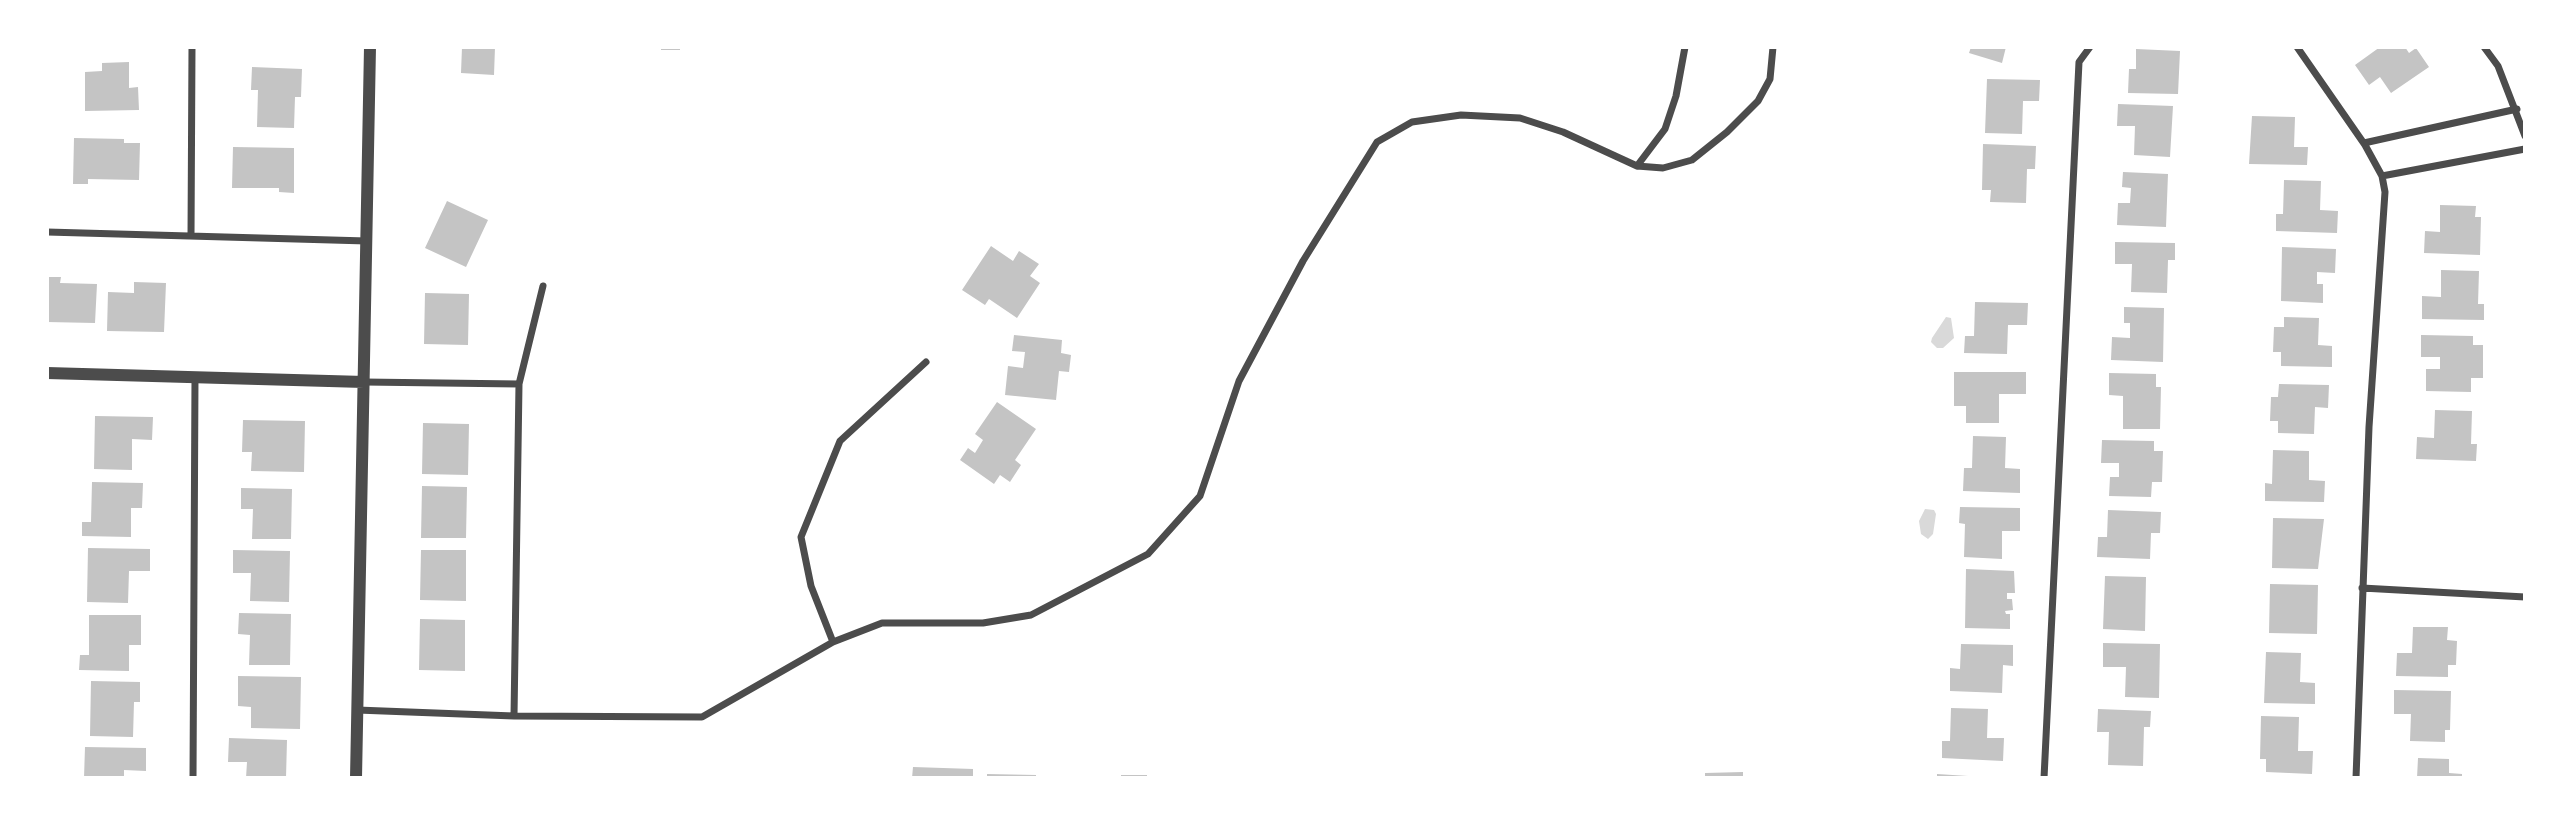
<!DOCTYPE html>
<html>
<head>
<meta charset="utf-8">
<style>
	body { margin:0 }
	#map { position:relative; width:2572px; height:825px; overflow:hidden; background:#fff; font-family:"Varela Round",sans-serif }
	canvas { display:block }
	.frame { position:absolute; inset:0; border:49px solid #fff; pointer-events:none }
</style>
</head>
<body>
<div id="map">
<canvas width="2572" height="825"></canvas>
<div class="frame"></div>
</div>
<script>
const c = document.querySelector('canvas').getContext('2d');
c.lineJoin = 'round';
function fillPath(path, color) { c.fillStyle = color; c.fill(path, 'evenodd'); }
const shape = rows => new Path2D(rows.map(r => 'M' + r).join(''));
function stroke(path, color, width, dash) { c.strokeStyle = color; c.lineWidth = width; c.lineCap = dash ? 'butt' : 'round'; c.setLineDash(dash || []); c.stroke(path); }
fillPath(shape([
	[1946,317,1951,318,1954,338,1943,348,1937,348,1931,342,1932,338],
	[1925,509,1934,510,1936,514,1933,534,1928,539,1921,534,1919,521]
]), '#d9d9d9');
fillPath(shape([
	[462,47,495,47,494,75,461,73],
	[661,47,680,47,680,50,661,50],
	[1971,47,2006,47,2002,63,1969,53],
	[2380,47,2405,47,2409,53,2416,48,2429,67,2391,93,2380,77,2369,85,2355,65],
	[2136,49,2180,51,2178,94,2128,93,2129,69,2136,69],
	[129,62,129,88,138,87,139,110,85,111,85,72,102,71,102,63],
	[252,67,302,69,301,97,295,97,294,128,257,127,258,90,251,90],
	[1987,79,2040,80,2039,101,2023,101,2022,134,1985,133],
	[2118,104,2173,106,2170,157,2134,155,2135,126,2117,126],
	[2252,116,2295,117,2294,147,2308,147,2307,165,2249,164],
	[74,138,124,139,124,143,140,143,139,180,88,179,88,184,73,184],
	[1983,144,2036,146,2035,169,2027,169,2026,203,1990,202,1991,190,1982,190],
	[233,147,294,148,294,193,279,192,279,188,232,188],
	[2123,172,2168,174,2166,227,2117,225,2118,203,2130,203,2131,188,2122,187],
	[2284,180,2321,181,2320,210,2338,211,2337,233,2276,231,2276,214,2283,214],
	[447,201,488,220,466,267,425,248],
	[2440,205,2476,206,2475,217,2481,217,2480,255,2424,253,2425,231,2440,232],
	[2115,242,2175,243,2175,260,2168,260,2167,293,2131,292,2132,264,2115,264],
	[991,246,1013,261,1019,251,1039,264,1030,276,1040,283,1017,318,989,299,985,305,962,290],
	[2282,247,2336,249,2335,273,2317,272,2317,284,2323,284,2323,303,2281,301],
	[2441,270,2479,271,2478,304,2484,304,2484,320,2422,319,2422,296,2441,297],
	[47,277,61,277,60,283,97,284,95,323,47,322],
	[134,282,166,283,164,332,107,331,108,292,134,293],
	[425,293,469,294,468,345,424,344],
	[1975,302,2028,303,2027,325,2008,325,2007,354,1964,353,1965,336,1974,336],
	[2124,307,2164,308,2163,362,2111,360,2112,337,2130,338,2130,323,2124,323],
	[2284,317,2319,318,2318,345,2332,346,2332,367,2281,366,2281,352,2273,352,2274,327,2284,327],
	[1014,335,1062,340,1061,353,1071,355,1069,372,1059,371,1056,400,1005,395,1008,366,1023,368,1025,352,1012,351],
	[2421,335,2473,336,2473,345,2483,345,2483,378,2471,378,2471,392,2426,391,2426,369,2440,369,2440,357,2421,357],
	[1954,372,2026,372,2026,394,1999,394,1999,423,1966,423,1966,406,1954,406],
	[2109,373,2156,374,2156,387,2161,387,2160,429,2123,429,2123,396,2109,395],
	[2279,384,2329,385,2328,408,2315,407,2314,434,2278,433,2278,421,2270,421,2271,397,2278,397],
	[997,402,1036,429,1015,460,1021,465,1010,482,1000,475,994,484,960,460,968,448,975,453,983,440,975,434],
	[2435,410,2472,411,2471,444,2477,444,2476,461,2416,459,2417,437,2434,438],
	[95,416,153,417,152,440,132,439,132,470,94,469],
	[243,420,305,421,304,472,251,471,252,452,242,452],
	[423,423,469,424,468,475,422,474],
	[1973,436,2006,437,2005,468,2020,469,2020,493,1963,491,1964,468,1972,468],
	[2102,440,2154,441,2154,451,2163,451,2162,482,2152,482,2151,497,2109,496,2110,477,2119,477,2119,463,2101,463],
	[2273,450,2309,451,2309,480,2325,481,2324,502,2265,501,2265,483,2272,484],
	[92,482,143,483,142,508,131,508,131,537,82,536,82,522,91,522],
	[422,486,467,487,466,538,421,538],
	[241,488,292,489,291,539,252,539,253,509,241,509],
	[1960,507,2020,508,2020,531,2002,531,2002,559,1964,557,1965,524,1959,523],
	[2108,510,2161,512,2160,533,2151,533,2150,559,2097,557,2098,537,2107,537],
	[2273,518,2324,519,2318,569,2272,568],
	[88,548,150,549,150,571,129,571,128,603,87,602],
	[233,550,290,551,289,602,250,601,251,573,233,573],
	[421,550,466,550,466,601,420,600],
	[1966,569,2014,571,2015,593,2007,593,2007,599,2012,599,2013,610,2005,611,2006,614,2010,614,2010,629,1965,628],
	[2105,576,2146,577,2145,631,2103,629],
	[2270,584,2318,585,2317,634,2269,633],
	[239,613,291,614,290,665,249,665,250,635,238,634],
	[89,615,141,615,141,645,129,645,129,671,79,670,80,655,89,655],
	[420,619,465,620,465,671,419,670],
	[2413,627,2448,627,2447,640,2457,641,2456,665,2448,665,2448,677,2396,676,2397,653,2412,653],
	[2103,643,2160,644,2159,698,2125,697,2126,667,2103,667],
	[1961,644,2013,645,2013,666,2003,665,2002,693,1950,691,1950,668,1960,669],
	[2266,652,2301,653,2300,682,2315,683,2315,704,2264,703],
	[238,676,301,677,300,729,251,728,251,707,238,706],
	[91,681,140,682,140,702,134,702,133,737,90,736],
	[2394,690,2451,691,2450,730,2445,730,2445,742,2410,741,2411,714,2394,714],
	[1951,708,1988,709,1987,738,2004,738,2003,761,1942,758,1942,741,1950,741],
	[2098,709,2151,711,2150,727,2144,727,2143,766,2108,765,2109,732,2097,732],
	[2261,716,2299,717,2298,751,2313,751,2312,774,2266,772,2266,759,2260,759],
	[229,738,287,740,286,778,246,778,247,762,228,762],
	[85,747,146,748,146,771,124,770,124,778,84,778],
	[2418,758,2449,759,2449,773,2462,774,2462,778,2417,778],
	[913,767,973,769,973,778,912,778],
	[1743,772,1743,778,1705,778,1705,773],
	[987,774,1036,775,1036,778,987,778],
	[1937,774,1968,776,1968,778,1937,778],
	[1121,775,1147,775,1147,778,1121,778]
]), '#c4c4c4');
stroke(shape([
	[2297,47,2365,145,2382,176,2385,192,2369,427,2356,778],
	[2484,47,2498,66,2525,136],
	[2364,143,2517,109],
	[1637,166,1665,129,1676,96,1685,47],
	[2382,176,2525,149],
	[47,232,367,241],
	[191,236,192,47],
	[364,382,519,384],
	[2362,588,2525,597],
	[833,642,811,586,801,537,840,441,926,362],
	[357,710,514,716,702,717,833,642,882,623,983,623,1031,615,1148,554,1200,496,1239,381,1303,261,1377,142,1412,122,1461,115,1520,118,1563,132,1637,166,1663,168,1692,160,1727,132,1758,101,1770,79,1773,47],
	[514,716,519,384,543,286],
	[193,778,195,377],
	[2044,778,2079,62,2090,47]
]), '#4c4c4c', 7);
stroke(shape([
	[47,373,364,382],
	[356,778,370,47]
]), '#4c4c4c', 12);
</script>
</body>
</html>
